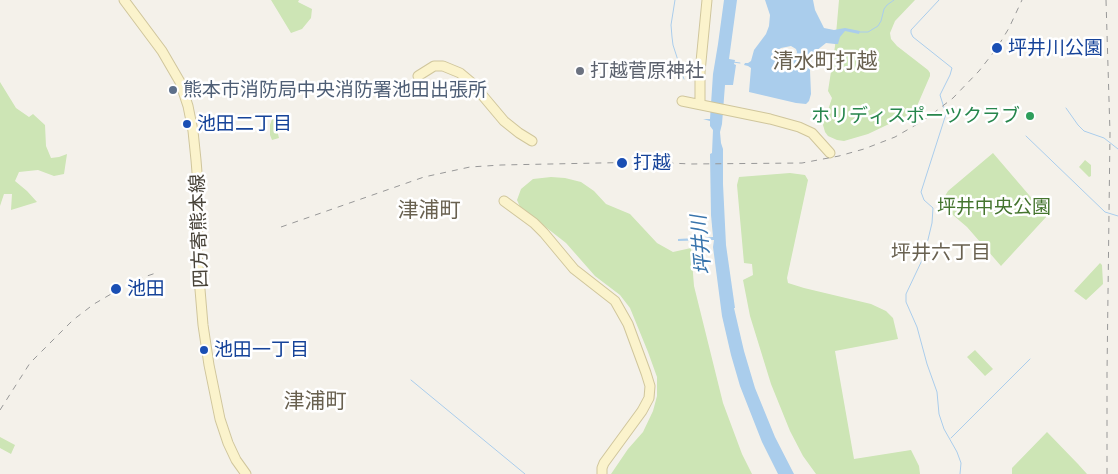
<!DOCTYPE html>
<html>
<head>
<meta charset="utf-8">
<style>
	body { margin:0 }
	canvas { display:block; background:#f4f1ea }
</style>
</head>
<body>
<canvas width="1118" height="474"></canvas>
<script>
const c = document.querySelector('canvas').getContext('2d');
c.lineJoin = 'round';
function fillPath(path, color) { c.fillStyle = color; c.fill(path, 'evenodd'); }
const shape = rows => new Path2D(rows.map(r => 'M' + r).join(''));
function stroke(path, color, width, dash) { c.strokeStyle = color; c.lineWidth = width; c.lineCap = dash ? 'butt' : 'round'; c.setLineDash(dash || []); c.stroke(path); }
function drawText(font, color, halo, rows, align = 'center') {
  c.font = font + ' Commissioner,"Noto Sans JP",sans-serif'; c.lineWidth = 5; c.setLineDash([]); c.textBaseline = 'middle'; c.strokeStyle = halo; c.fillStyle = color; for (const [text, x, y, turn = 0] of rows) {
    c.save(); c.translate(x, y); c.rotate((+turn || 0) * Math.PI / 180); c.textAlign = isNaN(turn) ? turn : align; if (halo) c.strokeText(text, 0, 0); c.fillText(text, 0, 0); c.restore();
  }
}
fillPath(shape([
	[271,0,299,0,298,2,312,9,311,18,302,29,291,33],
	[839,0,915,0,895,21,890,33,891,39,897,46,928,70,930,73,930,76,917,106,908,115,868,134,844,141,837,140,828,136,825,132,823,125,832,98,828,91,835,46],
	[0,82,16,108,29,117,33,114,45,125,46,146,51,158,59,157,67,154,64,174,54,176,38,170,19,172,15,181,27,191,37,202,11,210,12,194,4,194,0,206],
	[272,119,276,119,276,126,279,138,272,140,270,135,270,125],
	[993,153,1047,216,1001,266,967,227,940,204,948,191],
	[1085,160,1091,165,1091,176,1089,177,1079,167],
	[790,173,805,175,808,180,787,278,788,283,804,288,871,304,886,311,893,318,898,339,835,351,854,459,911,450,919,466,920,474,816,474,803,456,790,431,771,384,750,316,743,280,753,275,752,264,744,263,737,185,739,177],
	[551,177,565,178,581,182,594,191,606,204,630,214,657,243,673,252,691,248,694,286,723,403,742,454,752,474,611,474,628,449,643,432,653,411,657,396,657,377,648,352,630,308,620,295,595,276,566,243,520,207,517,200,521,189,533,179],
	[1100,263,1102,265,1103,284,1101,286,1086,300,1074,291],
	[975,350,993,369,985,376,967,357],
	[1047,432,1078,464,1087,474,1012,474,1012,468],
	[0,437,15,445,11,454,0,448]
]), '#cde5b5');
fillPath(shape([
	[724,0,737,0,729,59,735,60,734,64,736,65,733,85,725,85,722,124,720,132,721,143,723,149,723,184,726,245,735,308,734,308,744,351,755,388,775,437,794,474,778,474,762,442,740,386,731,355,722,316,713,247,714,240,678,241,678,239,713,237,711,215,710,154,712,153,713,130,710,126,710,121,703,119,710,119,713,74,718,44],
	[765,0,813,0,815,10,824,28,834,30,845,28,860,31,859,34,845,31,840,37,838,44,835,44,826,43,816,51,812,57,810,70,811,94,809,101,806,104,796,103,749,92,751,68,748,66,744,65,745,63,748,63,751,61,754,50,766,34,769,26,770,15],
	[791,46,796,49,797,52,796,55,786,64,780,64,776,59,776,54,778,50,781,48]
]), '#aacdec');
stroke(shape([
	[675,0,671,25,672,37,673,45,684,79],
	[939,0,911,30,911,33,913,37,952,68,950,75,940,95,946,114,921,192,924,200,933,208,932,223,924,256,906,294,906,302,917,327,927,364,937,392,939,414,944,429,957,452,961,463,960,474],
	[860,32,868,32,878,26,881,21,884,9,887,5,894,0],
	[733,62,740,63],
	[1066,108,1078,125,1084,131,1104,138,1118,149],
	[1026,136,1105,212,1118,216],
	[411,380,525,474],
	[951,438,1030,359]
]), '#aacdec', 1);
const secondary = shape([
	[124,0,162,51,180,82,188,106,193,131,196,160,198,185,197,254,203,325,209,365,220,419,228,443,236,460,246,474],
	[418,76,434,66,443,66,460,73,472,83,504,121,519,133,532,141],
	[682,101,770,119,799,127,812,133,830,153],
	[700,104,700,72,707,0],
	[504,201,534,223,544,233,574,269,615,301,628,324,646,373,650,386,649,398,642,411,604,463,602,468,602,474]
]);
stroke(secondary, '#d0c69c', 11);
stroke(secondary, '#fbf3cc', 9);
stroke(shape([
	[1106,0,1110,133,1107,374,1107,474],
	[281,227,424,177,470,167,501,165,649,162,691,164,802,163,839,156,864,149,895,137,914,126,931,115,953,98,979,71,997,48,1009,28,1022,0],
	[0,410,30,363,73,320,94,304,135,280,156,273]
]), '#989898', 1, [6, 6]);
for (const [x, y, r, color] of [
	[997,48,6,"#1a4fb4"],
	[580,71,5,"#6b7280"],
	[173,90,5,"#5c6f8a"],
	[1030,116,5,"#2e9e5b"],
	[187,124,5,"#1a4fb4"],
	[622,163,6,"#1a4fb4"],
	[116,289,6,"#1a4fb4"],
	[204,350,5,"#1a4fb4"]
]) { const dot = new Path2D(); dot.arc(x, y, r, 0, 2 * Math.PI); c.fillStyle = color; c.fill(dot); stroke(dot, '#fff', 2); }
drawText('19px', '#164399', '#fff', [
	["坪井川公園",1008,48],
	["池田二丁目",197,124],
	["打越",633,163],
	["池田",127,289],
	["池田一丁目",214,350]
], 'left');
drawText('19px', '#5b616d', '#fff', [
	["打越菅原神社",590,71]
], 'left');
drawText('19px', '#4e5e75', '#fff', [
	["熊本市消防局中央消防署池田出張所",183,90]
], 'left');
drawText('19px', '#27864d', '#fff', [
	["ホリディスポーツクラブ",1020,116]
], 'right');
drawText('19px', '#45752f', '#fff', [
	["坪井中央公園",994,207]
]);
drawText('19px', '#474238', '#fff', [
	["四方寄熊本線",199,231,-92]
]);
drawText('italic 20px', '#3874ac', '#fff', [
	["坪井川",701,245,-95]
]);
drawText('20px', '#696150', '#fff', [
	["坪井六丁目",941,252]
]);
drawText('21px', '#696150', '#fff', [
	["清水町打越",825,61],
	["津浦町",429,210],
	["津浦町",315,401]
]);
</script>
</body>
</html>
